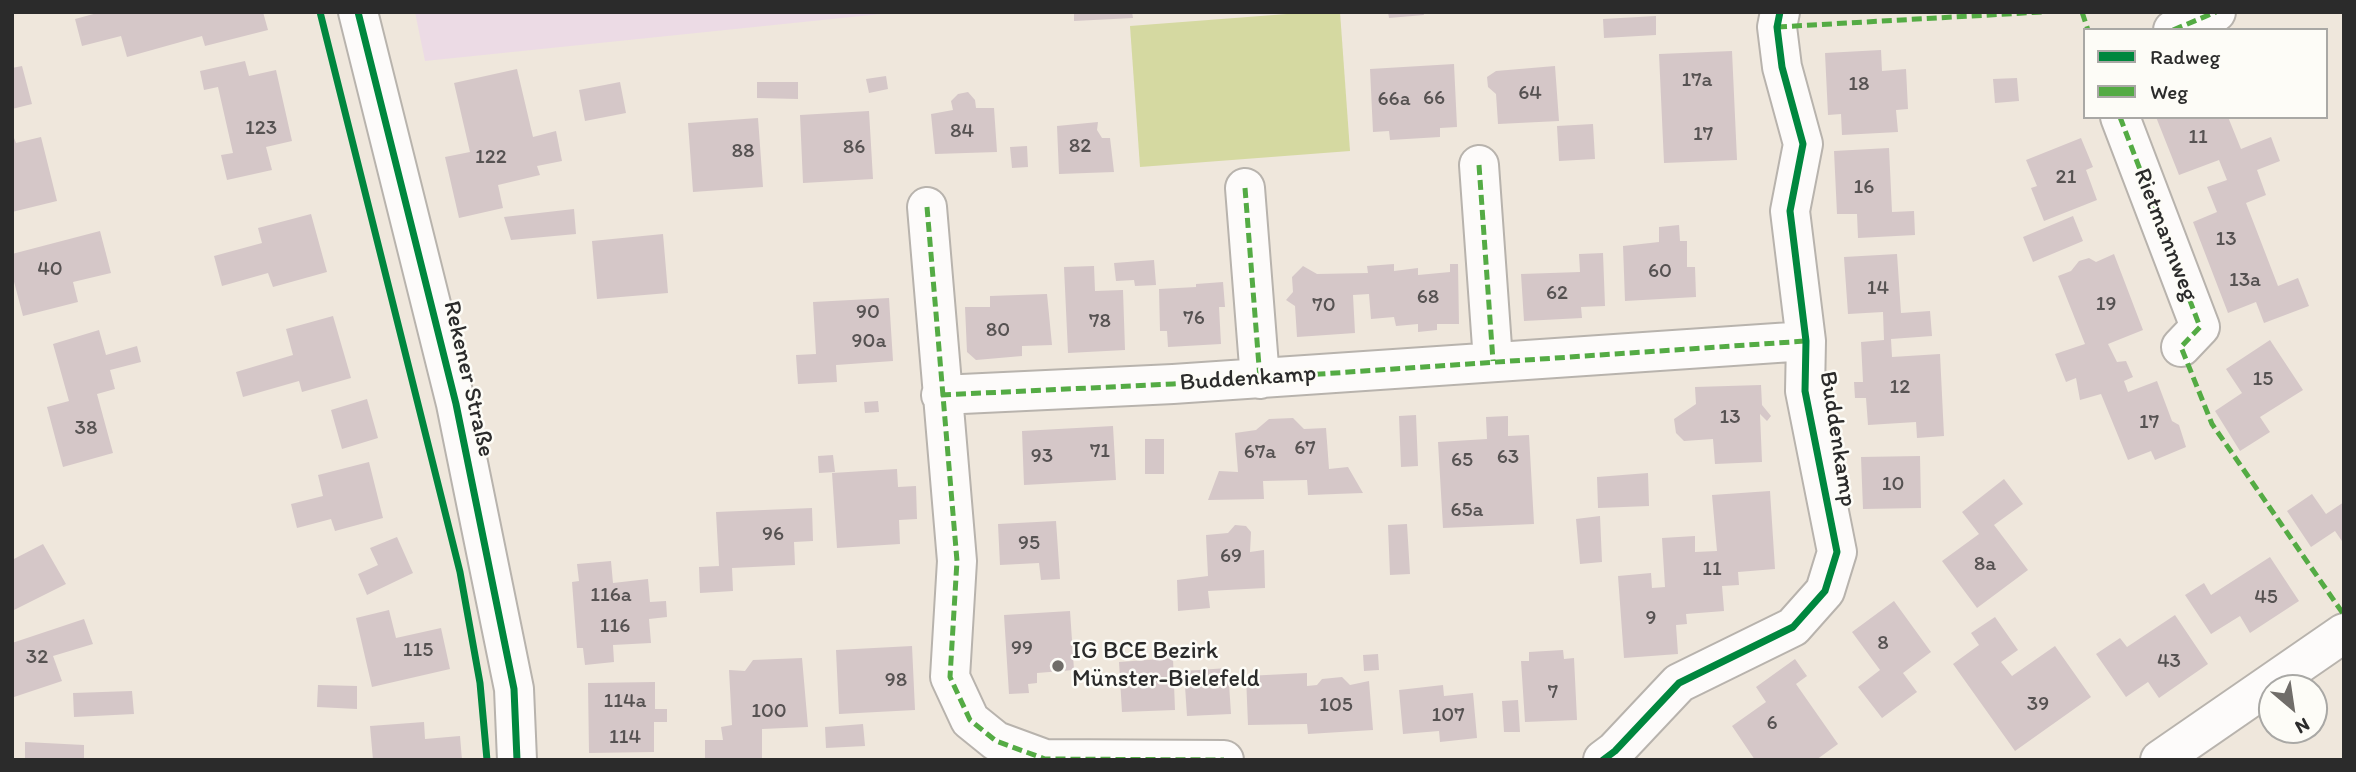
<!DOCTYPE html>
<html>
<head>
<meta charset="utf-8">
<style>
	body { margin:0 }
	#map { position:relative; width:2356px; height:772px; overflow:hidden; background:#efe7dc; font-family:Itim,sans-serif }
	canvas { display:block }
	.frame { position:absolute; inset:0; border:14px solid #2b2b2b; pointer-events:none }
	.legend { position:absolute; left:2083px; top:28px; width:245px; height:91px; box-sizing:border-box; background:#fdfcf7; border:2px solid #a9a8a5; margin:0; padding:9px 12px; list-style:none; font-size:21px; color:#2b2b2b }
	.legend li { display:flex; align-items:center; gap:14px; height:35px }
	.legend b { width:35px; border:2px solid #a9a8a5 }
	.north { position:absolute; left:2258px; top:674px; width:70px; height:70px; box-sizing:border-box; background:#fdfcf7; border:2px solid #a9a8a5; border-radius:50%; rotate:151deg; font-size:19px; font-weight:700; line-height:28px; text-align:center; color:#2b2b2b }
	.north::after { content:''; display:block; margin:auto; width:24px; height:32px; background:#706d69; clip-path:polygon(50% 0,100% 100%,50% 72%,0 100%) }
</style>
</head>
<body>
<div id="map">
<canvas width="2356" height="772"></canvas>
<div class="frame"></div>
<ul class="legend">
<li><b style="height:9px;background:#00873e"></b>Radweg</li>
<li><b style="height:9px;background:#54ab44"></b>Weg</li>
</ul>
<div class="north">N</div>
</div>
<script>
const c = document.querySelector('canvas').getContext('2d');
c.lineJoin = 'round';
function fillPath(path, color) { c.fillStyle = color; c.fill(path, 'evenodd'); }
const shape = rows => new Path2D(rows.map(r => 'M' + r).join(''));
function stroke(path, color, width, dash) { c.strokeStyle = color; c.lineWidth = width; c.lineCap = dash ? 'butt' : 'round'; c.setLineDash(dash || []); c.stroke(path); }
function drawText(font, color, halo, rows, align = 'center') {
  c.font = font + ' Itim,sans-serif'; c.lineWidth = 5; c.setLineDash([]); c.textBaseline = 'middle'; c.strokeStyle = halo; c.fillStyle = color; for (const [text, x, y, turn = 0] of rows) {
    c.save(); c.translate(x, y); c.rotate((+turn || 0) * Math.PI / 180); c.textAlign = isNaN(turn) ? turn : align; if (halo) c.strokeText(text, 0, 0); c.fillText(text, 0, 0); c.restore();
  }
}
fillPath(shape([
	[415,12,900,12,425,61]
]), '#ecdbe5');
fillPath(shape([
	[1313,12,1340,12,1350,151,1140,167,1130,26]
]), '#d5d9a1');
fillPath(shape([
	[101,12,263,12,268,30,205,46,202,36,127,57,121,36,82,46,75,19],
	[1074,12,1132,12,1133,18,1074,21],
	[1388,12,1423,12,1424,15,1389,18],
	[1656,16,1656,35,1604,38,1603,19],
	[1881,50,1882,71,1906,69,1908,109,1896,110,1898,132,1842,135,1841,114,1828,115,1825,53],
	[1732,51,1737,160,1664,163,1659,54],
	[245,61,249,76,276,70,292,141,266,147,272,170,227,180,221,155,233,153,218,87,204,90,200,71],
	[1454,64,1457,127,1440,128,1440,137,1390,140,1389,131,1373,132,1370,69],
	[22,66,32,104,12,109,12,68],
	[1555,66,1559,121,1498,124,1496,94,1488,87,1487,77,1496,71],
	[517,69,533,137,556,131,562,161,537,166,540,175,498,185,503,208,459,218,445,157,470,152,454,83],
	[886,76,888,89,869,93,866,79],
	[2017,78,2019,101,1995,103,1993,79],
	[620,82,626,113,585,121,579,90],
	[757,82,798,82,798,99,757,98],
	[968,92,975,100,976,108,994,108,997,152,935,154,931,114,953,110,951,101,958,94],
	[869,111,873,179,803,183,800,115],
	[2156,117,2228,117,2241,149,2271,137,2280,161,2257,170,2266,195,2246,203,2278,286,2298,278,2309,306,2264,323,2256,302,2228,313,2193,222,2217,212,2207,187,2227,180,2219,160,2179,175],
	[758,118,763,187,693,192,688,123],
	[1098,122,1097,130,1102,138,1110,138,1114,172,1059,174,1057,126],
	[1593,124,1595,159,1559,161,1557,126],
	[12,133,16,143,41,137,57,201,12,212],
	[2081,138,2093,167,2086,170,2097,200,2044,221,2031,188,2037,186,2026,160],
	[1027,146,1028,167,1012,168,1010,147],
	[1889,148,1892,212,1914,211,1915,235,1858,238,1857,214,1837,214,1834,151],
	[574,209,576,234,511,240,504,217],
	[311,214,327,272,273,287,268,273,222,286,214,256,262,243,258,228],
	[2073,216,2083,241,2033,262,2023,237],
	[1679,225,1680,241,1687,241,1687,267,1695,267,1696,297,1625,301,1623,246,1659,242,1659,227],
	[100,231,111,273,73,282,78,302,23,316,12,274,12,254],
	[663,234,668,293,597,299,592,241],
	[1603,253,1605,306,1581,307,1582,318,1524,321,1521,274,1580,272,1579,254],
	[1897,254,1901,313,1930,311,1932,336,1891,339,1892,357,1940,354,1944,436,1917,438,1916,422,1868,425,1866,398,1855,398,1854,382,1863,382,1861,342,1884,340,1883,312,1848,314,1844,257],
	[2114,254,2143,330,2108,344,2117,362,2126,361,2133,377,2124,381,2128,392,2157,381,2172,421,2179,425,2186,447,2155,460,2151,451,2128,460,2101,394,2080,400,2076,378,2066,382,2055,354,2085,344,2058,276,2071,271,2079,261,2089,258,2096,262],
	[1154,260,1156,285,1135,286,1134,280,1116,281,1114,263],
	[1394,264,1394,271,1418,268,1418,275,1450,272,1450,264,1458,264,1459,324,1437,324,1437,330,1418,332,1418,324,1396,326,1394,317,1371,319,1369,294,1353,295,1355,333,1297,337,1295,306,1286,300,1293,292,1292,277,1303,266,1317,274,1368,273,1367,266],
	[1094,266,1095,291,1123,290,1125,350,1068,353,1064,267],
	[1223,282,1225,307,1219,307,1221,344,1168,347,1167,331,1160,331,1159,289,1196,287,1196,284],
	[1047,294,1052,345,1022,346,1022,356,976,360,967,352,965,307,990,307,990,296],
	[889,298,893,361,836,365,837,382,798,384,796,355,816,354,813,302],
	[333,316,351,378,302,392,299,381,243,397,236,372,293,355,286,329],
	[99,330,106,355,137,346,141,362,110,370,115,389,97,394,113,453,63,467,47,407,69,401,53,344],
	[2270,340,2303,390,2260,417,2270,432,2240,451,2215,411,2242,393,2226,369],
	[1761,385,1762,405,1771,416,1767,421,1760,414,1762,462,1715,464,1713,439,1684,441,1676,433,1674,419,1696,404,1695,387],
	[367,399,378,438,342,449,331,410],
	[878,401,879,412,865,413,864,402],
	[1416,415,1418,466,1401,467,1399,416],
	[1508,416,1508,436,1529,435,1534,524,1443,528,1438,442,1487,439,1486,417],
	[1293,418,1304,429,1326,428,1329,469,1348,467,1363,493,1308,495,1307,480,1263,481,1264,499,1208,500,1219,471,1238,472,1235,433,1256,430,1269,419],
	[1113,426,1116,480,1024,485,1022,431],
	[1145,439,1164,439,1164,474,1145,474],
	[833,455,835,472,819,473,818,456],
	[1920,456,1921,508,1863,509,1861,457],
	[369,462,383,518,335,531,331,519,297,528,291,504,323,496,318,475],
	[897,469,898,487,916,486,917,519,899,520,900,544,837,548,832,473],
	[1648,473,1649,506,1598,508,1597,477],
	[2004,479,2023,504,1994,525,2028,570,1977,608,1942,561,1979,534,1962,512],
	[1770,491,1775,569,1738,572,1739,585,1722,586,1724,611,1686,614,1687,624,1676,625,1678,654,1624,658,1618,576,1651,573,1652,588,1665,587,1662,538,1695,536,1695,552,1717,551,1712,495],
	[2312,494,2326,514,2344,502,2344,544,2335,531,2311,547,2287,511],
	[812,508,813,541,794,542,795,565,732,568,733,591,700,593,699,567,719,566,716,512],
	[1600,516,1602,562,1580,564,1576,519],
	[1056,521,1060,579,1041,580,1039,563,1000,565,998,524],
	[1407,524,1410,574,1390,575,1388,525],
	[1235,525,1246,526,1251,532,1250,552,1264,550,1265,588,1208,591,1210,608,1178,611,1177,580,1208,576,1206,535,1228,533],
	[397,537,413,573,367,595,358,574,378,565,370,548],
	[43,544,66,584,12,611,12,560],
	[2270,557,2299,601,2250,633,2240,616,2211,634,2185,595,2204,583,2211,595],
	[611,561,613,583,648,579,650,602,666,601,667,617,649,619,651,643,613,645,614,662,585,665,583,648,577,648,572,582,579,581,577,564],
	[1894,601,1931,652,1903,673,1917,692,1882,718,1858,687,1880,670,1852,632],
	[389,610,396,638,441,628,450,669,372,687,356,618],
	[1070,611,1074,670,1037,673,1037,683,1028,684,1029,693,1009,694,1004,615],
	[2175,615,2208,664,2159,698,2148,682,2126,697,2096,654,2120,638,2127,647],
	[1995,617,2018,650,2001,662,2012,676,2055,646,2091,697,2015,751,1953,664,1979,645,1971,633],
	[84,619,93,644,53,656,62,681,14,697,12,643],
	[912,646,915,710,839,714,836,650],
	[1563,650,1564,659,1574,658,1577,720,1525,722,1521,661,1529,661,1529,652],
	[1378,654,1379,670,1364,671,1363,655],
	[802,658,808,727,762,729,762,760,705,760,705,740,723,740,721,727,732,725,729,670,745,671,753,660],
	[1173,658,1175,710,1122,712,1119,662],
	[1795,659,1807,676,1796,684,1838,744,1816,760,1755,760,1732,726,1766,702,1756,687],
	[1228,668,1231,714,1187,716,1184,671],
	[1307,673,1307,686,1317,685,1322,679,1342,677,1350,685,1369,681,1373,730,1308,734,1307,724,1248,725,1246,676],
	[655,682,655,709,667,709,667,722,654,722,654,752,589,753,588,683],
	[318,685,357,686,357,709,317,707],
	[1443,685,1444,696,1473,693,1477,738,1440,742,1439,731,1403,734,1399,690],
	[132,691,134,714,74,717,73,693],
	[1518,700,1520,732,1504,732,1502,701],
	[424,722,425,739,460,736,462,760,373,760,370,726],
	[863,724,865,746,826,748,825,727],
	[25,742,84,745,84,760,25,760]
]), '#d5c7c8');
const minor = shape([
	[358,12,456,404,514,689,517,760],
	[2173,30,2216,12],
	[2120,117,2200,327,2181,347],
	[1479,165,1493,361],
	[1245,188,1260,379],
	[927,207,957,561,950,677,970,720,996,741,1045,759,1224,760],
	[941,395,1173,384,1806,341],
	[1603,760,1615,751,1679,683,1793,627,1825,591,1837,552,1805,391,1806,341,1790,211,1803,144,1782,67,1777,27,1780,12],
	[2160,760,2344,633]
]);
stroke(minor, '#b8b3ad', 42);
stroke(minor, '#fdfbfa', 38);
stroke(shape([
	[2082,12,2088,30],
	[1777,27,2042,12],
	[2173,30,2216,12],
	[2120,117,2200,327,2181,347,2212,424,2344,615],
	[1479,165,1493,361],
	[1245,188,1260,379],
	[927,207,957,561,950,677,970,720,996,741,1045,759,1224,760],
	[941,395,1173,384,1806,341]
]), '#54ab44', 5, [10, 5]);
stroke(shape([
	[320,12,460,572,480,683,487,760],
	[358,12,456,404,514,689,517,760],
	[1603,760,1615,751,1679,683,1793,627,1825,591,1837,552,1805,391,1806,341,1790,211,1803,144,1782,67,1777,27,1780,12]
]), '#00873e', 7);
for (const [x, y, r, color] of [
	[1058,666,7,"#706d69"]
]) { const dot = new Path2D(); dot.arc(x, y, r, 0, 2 * Math.PI); c.fillStyle = color; c.fill(dot); stroke(dot, '#fdfcf7', 2.5); }
drawText('21px', '#565252', null, [
	["17a",1697,81],
	["18",1859,85],
	["64",1530,94],
	["66",1434,99],
	["66a",1394,100],
	["123",261,129],
	["84",962,132],
	["17",1703,135],
	["11",2198,138],
	["82",1080,147],
	["86",854,148],
	["88",743,152],
	["122",491,158],
	["21",2066,178],
	["16",1864,188],
	["13",2226,240],
	["40",50,270],
	["60",1660,272],
	["13a",2245,281],
	["14",1878,289],
	["62",1557,294],
	["68",1428,298],
	["19",2106,305],
	["70",1324,306],
	["90",868,313],
	["76",1194,319],
	["78",1100,322],
	["80",998,331],
	["90a",869,342],
	["15",2263,380],
	["12",1900,388],
	["13",1730,418],
	["17",2149,423],
	["38",86,429],
	["67",1305,449],
	["71",1100,452],
	["67a",1260,453],
	["93",1042,457],
	["63",1508,458],
	["65",1462,461],
	["10",1893,485],
	["65a",1467,511],
	["96",773,535],
	["95",1029,544],
	["69",1231,557],
	["8a",1985,565],
	["11",1712,570],
	["116a",611,596],
	["45",2266,598],
	["9",1651,619],
	["116",615,627],
	["8",1883,644],
	["99",1022,649],
	["115",418,651],
	["32",37,658],
	["43",2169,662],
	["98",896,681],
	["7",1553,693],
	["114a",625,702],
	["39",2038,705],
	["105",1336,706],
	["100",769,712],
	["107",1448,716],
	["6",1772,724],
	["114",625,738]
]);
drawText('24px', '#2b2b2b', '#fdfcf7', [
	["Rietmannweg",2165,235,69],
	["Rekener Straße",468,379,77],
	["Buddenkamp",1248,379,-4],
	["Buddenkamp",1837,439,81]
]);
drawText('24px', '#2b2b2b', '#fdfcf7', [
	["IG BCE Bezirk",1072,652],
	["Münster-Bielefeld",1072,680]
], 'left');
</script>
</body>
</html>
